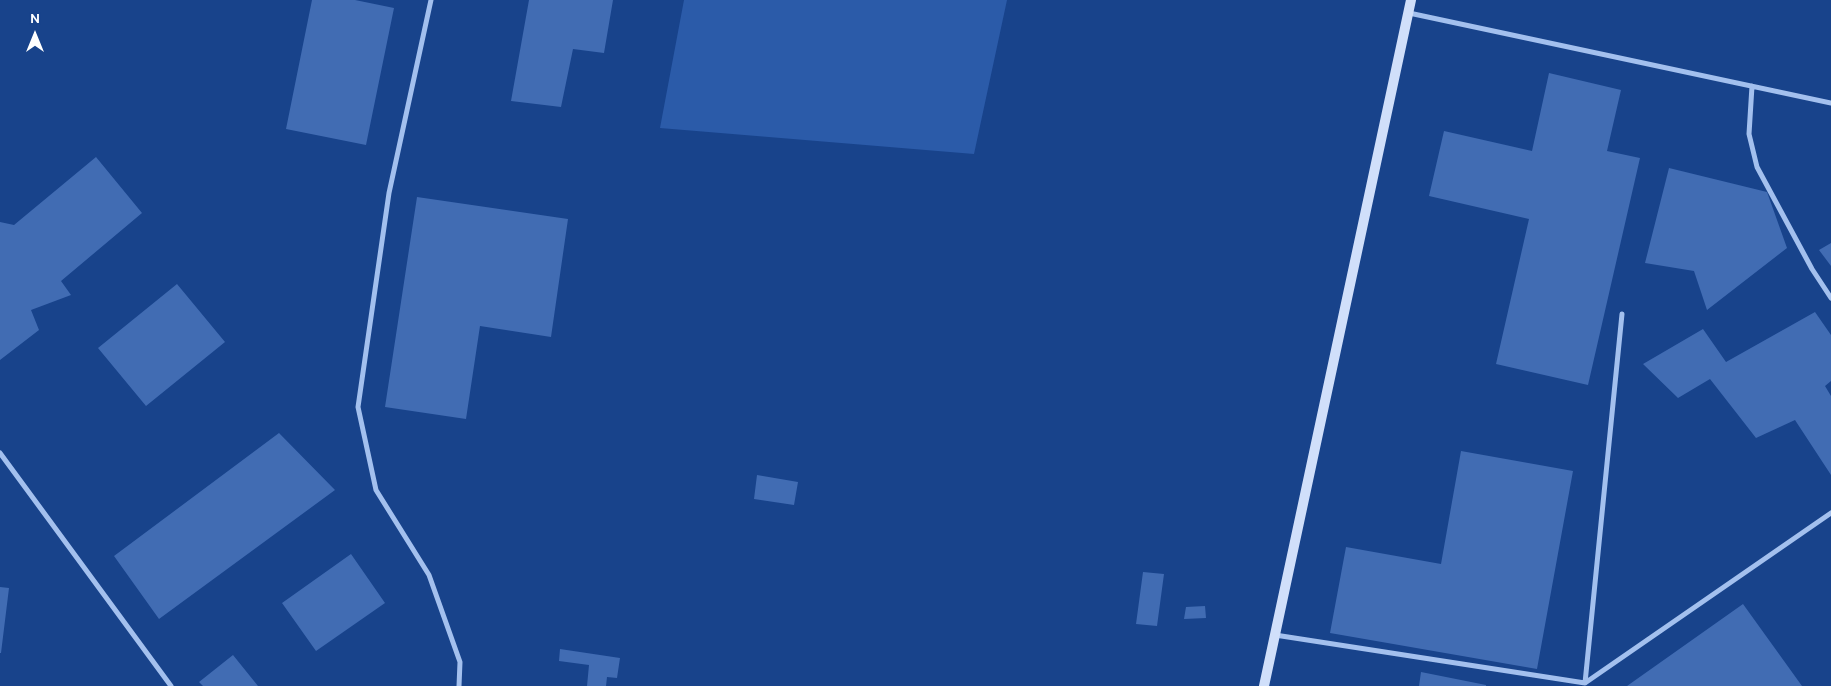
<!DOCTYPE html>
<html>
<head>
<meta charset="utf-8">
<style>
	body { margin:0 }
	#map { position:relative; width:1831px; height:686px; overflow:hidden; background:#18438b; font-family:Overpass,sans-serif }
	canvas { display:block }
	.north { position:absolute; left:10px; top:10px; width:50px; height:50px; -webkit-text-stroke:4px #18438b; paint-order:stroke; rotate:0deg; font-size:14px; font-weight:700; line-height:20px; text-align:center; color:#fff }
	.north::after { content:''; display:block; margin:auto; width:18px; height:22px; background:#fff; clip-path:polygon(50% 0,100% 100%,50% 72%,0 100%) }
</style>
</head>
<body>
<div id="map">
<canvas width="1831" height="686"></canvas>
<div class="north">N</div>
</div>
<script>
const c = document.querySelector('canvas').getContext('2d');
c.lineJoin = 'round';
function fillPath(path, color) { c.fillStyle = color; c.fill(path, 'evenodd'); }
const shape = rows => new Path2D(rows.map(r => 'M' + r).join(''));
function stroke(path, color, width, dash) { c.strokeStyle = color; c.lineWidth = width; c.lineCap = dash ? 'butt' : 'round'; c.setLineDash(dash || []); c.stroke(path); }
fillPath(shape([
	[684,0,1007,0,974,154,660,128]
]), '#2b5ba9');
fillPath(shape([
	[312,0,355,0,394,8,366,145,286,129],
	[529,0,613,0,604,53,573,49,561,107,511,101],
	[1549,73,1621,90,1607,151,1640,158,1588,385,1496,364,1529,219,1429,196,1444,131,1532,151],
	[96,157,142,213,61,281,71,295,31,310,39,330,0,360,0,222,14,225],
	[1669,168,1767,192,1787,248,1707,310,1694,271,1645,263],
	[417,197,568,219,551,337,480,326,466,419,385,407],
	[1831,243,1831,266,1819,250],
	[177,284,225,342,146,406,98,348],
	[1815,312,1831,335,1831,381,1825,386,1831,396,1831,475,1795,420,1756,438,1710,379,1678,398,1643,364,1703,329,1726,362],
	[279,433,335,490,159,619,114,556],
	[1461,451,1573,471,1537,669,1330,633,1346,547,1441,564],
	[757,475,798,482,794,505,754,499],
	[351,554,385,603,316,651,282,603],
	[1143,572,1164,574,1157,626,1136,624],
	[0,587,9,588,1,653,0,653],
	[1743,604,1802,686,1627,686],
	[1205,606,1206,618,1184,619,1186,607],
	[560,649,620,658,617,678,607,677,606,686,587,686,589,665,559,661],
	[233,655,258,686,203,686,199,682],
	[1421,672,1486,685,1486,686,1419,686]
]), '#416cb3');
stroke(shape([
	[431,0,389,193,358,407,376,490,429,575,460,662,459,686],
	[1409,13,1831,103],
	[1752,86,1749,134,1757,167,1812,269,1831,298],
	[0,453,171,686],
	[1275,635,1585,683,1831,513],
	[1585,683,1622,314]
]), '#a3c0ee', 5);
stroke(shape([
	[1264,686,1411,0]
]), '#d0dffa', 10);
</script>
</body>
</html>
